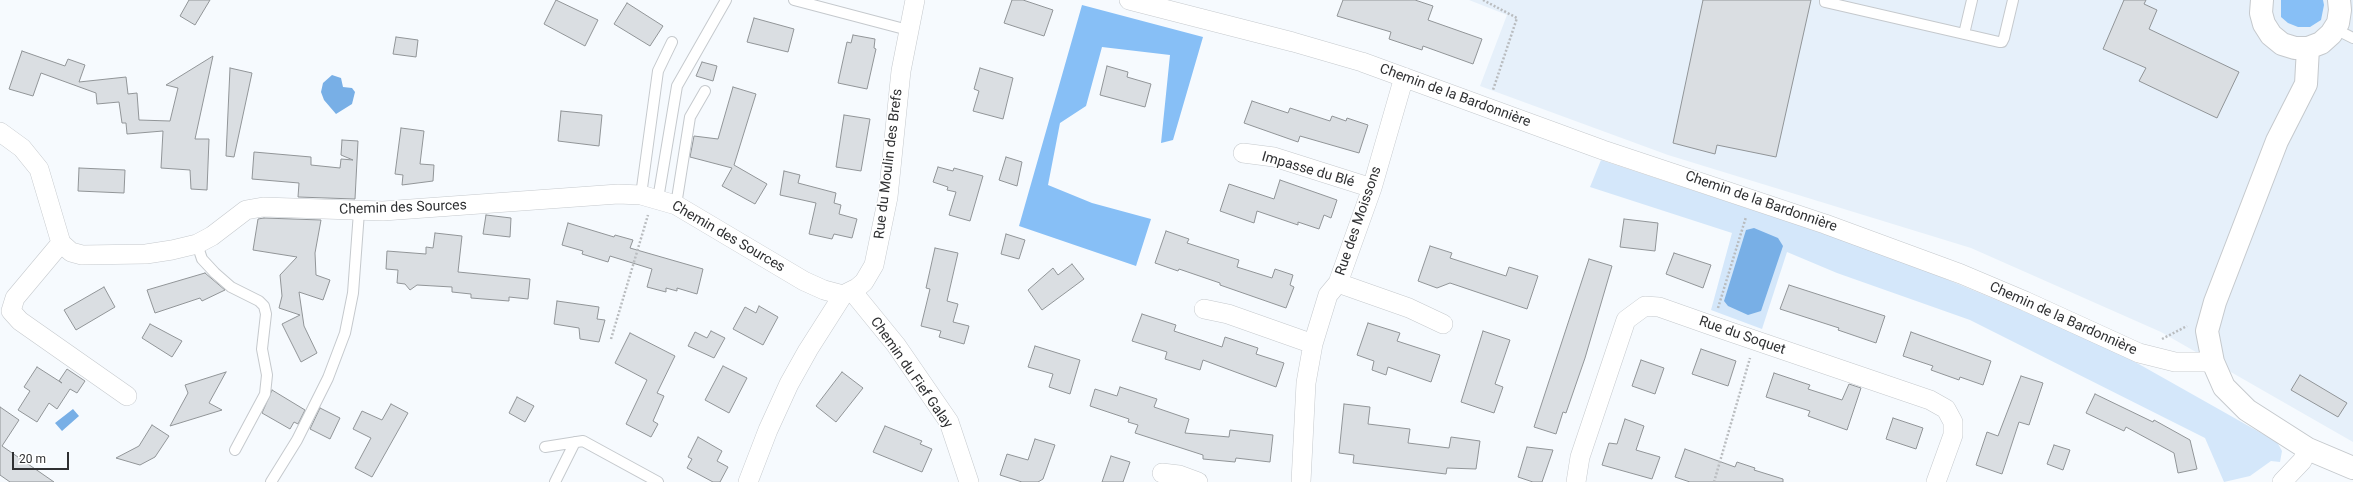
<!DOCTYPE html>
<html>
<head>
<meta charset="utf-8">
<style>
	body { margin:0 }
	#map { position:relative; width:2353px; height:482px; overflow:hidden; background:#f6fafe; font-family:Roboto,sans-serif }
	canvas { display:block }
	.scale { position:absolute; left:12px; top:452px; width:57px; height:18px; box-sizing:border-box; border:2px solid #2f3032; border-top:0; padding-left:5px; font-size:12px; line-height:14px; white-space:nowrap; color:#2f3032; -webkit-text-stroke:3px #fff; paint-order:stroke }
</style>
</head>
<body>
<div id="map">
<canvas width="2353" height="482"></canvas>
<div class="scale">20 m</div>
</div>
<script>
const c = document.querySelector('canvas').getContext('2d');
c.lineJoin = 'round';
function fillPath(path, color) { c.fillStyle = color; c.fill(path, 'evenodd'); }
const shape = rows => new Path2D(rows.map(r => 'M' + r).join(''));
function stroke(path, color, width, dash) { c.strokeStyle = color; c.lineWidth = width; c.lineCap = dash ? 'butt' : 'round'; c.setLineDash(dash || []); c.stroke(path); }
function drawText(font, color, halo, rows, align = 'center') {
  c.font = font + ' Roboto,sans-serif'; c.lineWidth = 3; c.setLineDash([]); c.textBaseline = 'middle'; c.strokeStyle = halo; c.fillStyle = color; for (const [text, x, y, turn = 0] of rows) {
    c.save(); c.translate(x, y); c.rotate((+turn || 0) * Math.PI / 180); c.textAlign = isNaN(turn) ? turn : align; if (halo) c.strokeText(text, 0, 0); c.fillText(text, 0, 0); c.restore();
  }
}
fillPath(shape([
	[1469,0,2353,0,2353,442,2161,332,1971,248,1668,155,1480,86,1507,15]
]), '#e6f0fa');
fillPath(shape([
	[1601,160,1881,252,2105,345,2277,442,2282,451,2280,462,2271,461,2250,476,2224,482,2205,438,1970,320,1837,273,1787,252,1762,329,1711,310,1732,233,1590,187]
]), '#d4e7fa');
fillPath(shape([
	[2281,0,2323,0,2324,5,2321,20,2310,27,2298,27,2288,23,2281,17],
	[1082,5,1203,37,1173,140,1161,143,1170,55,1102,47,1086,106,1060,123,1048,185,1092,203,1151,219,1136,266,1019,226]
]), '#87bff6');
fillPath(shape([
	[332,75,341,78,343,87,352,88,355,92,352,104,336,114,324,100,321,92,323,83],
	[1754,228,1778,238,1783,246,1761,311,1748,315,1728,306,1724,301,1746,230],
	[73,409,79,416,62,431,55,423]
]), '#78afe6');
const building = shape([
	[189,0,210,0,195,25,180,16,189,0],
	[556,0,598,20,585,46,544,24,556,0],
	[1012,0,1023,0,1053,10,1044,36,1004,23,1012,0],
	[1343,0,1415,0,1433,6,1428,20,1482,39,1473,64,1423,46,1422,50,1389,39,1391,32,1337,16,1343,0],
	[1703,0,1811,0,1776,157,1717,145,1715,154,1673,143,1703,0],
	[2124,0,2146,0,2144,4,2157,10,2149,29,2239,72,2217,118,2139,81,2146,68,2103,49,2124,0],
	[627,3,663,26,650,46,614,24,627,3],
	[754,18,794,29,788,52,747,42,754,18],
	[853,35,875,39,874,48,876,49,867,89,838,83,847,42,851,43,853,35],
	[396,37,418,40,416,57,393,54,396,37],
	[22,51,65,66,68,59,85,65,79,82,126,77,128,94,137,93,139,120,170,121,178,88,166,85,213,56,195,139,209,139,207,190,191,189,190,170,161,168,163,131,127,134,126,123,122,123,119,102,97,104,96,93,41,73,33,96,9,89,22,51],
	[702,62,717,66,713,81,696,76,702,62],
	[1107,66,1128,72,1127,77,1151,84,1145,107,1100,95,1107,66],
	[230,68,252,73,234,157,226,156,230,68],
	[980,68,1013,78,1003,119,973,111,979,91,974,89,980,68],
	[733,87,756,94,734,165,767,184,755,204,722,186,732,168,690,157,694,136,718,139,733,87],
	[1252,101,1288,113,1290,108,1330,121,1332,116,1346,121,1347,118,1368,125,1359,153,1300,136,1298,142,1244,123,1252,101],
	[561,111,602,115,599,146,558,141,561,111],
	[844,115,870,119,861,171,836,167,844,115],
	[401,128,424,131,420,164,434,165,433,181,402,185,403,175,395,174,401,128],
	[342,140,358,141,355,199,298,197,299,183,252,179,254,152,311,157,311,165,340,168,341,159,353,160,341,155,342,140],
	[1006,157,1022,162,1017,186,999,180,1006,157],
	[938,167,953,171,954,168,983,176,970,221,949,215,956,192,947,190,948,187,933,182,938,167],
	[79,168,125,170,124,193,78,191,79,168],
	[784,171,800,175,798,183,836,193,834,203,841,205,839,214,857,219,852,238,834,234,832,239,809,234,816,203,780,195,784,171],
	[1280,180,1337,200,1331,218,1324,215,1319,229,1298,222,1298,225,1257,211,1254,223,1220,211,1229,184,1274,199,1280,180],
	[486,215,511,218,510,237,483,234,486,215],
	[264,218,321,220,315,253,316,275,330,280,323,300,299,292,304,326,317,353,301,362,282,324,300,315,279,308,282,296,280,275,297,257,253,250,258,219,264,218],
	[1624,219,1658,223,1655,251,1620,247,1624,219],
	[568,223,614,237,615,235,633,240,630,248,703,269,697,294,677,288,677,291,666,288,666,292,647,287,652,269,610,256,608,262,582,254,583,251,562,245,568,223],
	[1166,231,1189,239,1187,243,1239,260,1237,267,1272,278,1275,269,1293,275,1290,285,1294,287,1286,308,1220,285,1220,283,1179,269,1178,271,1155,263,1166,231],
	[435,233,462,236,458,272,530,279,528,299,509,297,509,301,471,298,471,294,452,292,452,287,417,285,410,290,405,284,397,283,398,270,386,269,387,251,426,254,426,247,433,248,435,233],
	[1006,234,1025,240,1019,259,1001,254,1006,234],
	[1430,246,1452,253,1450,258,1506,276,1509,267,1538,276,1527,309,1450,283,1437,288,1418,281,1430,246],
	[935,248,958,253,947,301,958,304,953,322,969,326,964,344,939,337,941,331,921,326,930,289,926,288,935,248],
	[1674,253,1711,265,1703,288,1666,274,1674,253],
	[1589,259,1612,266,1585,358,1566,413,1563,412,1556,434,1534,427,1589,259],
	[1072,264,1084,279,1042,310,1028,290,1053,268,1058,275,1072,264],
	[205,273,225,290,202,301,200,298,155,313,147,290,205,273],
	[1789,285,1885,316,1876,343,1838,330,1839,328,1780,309,1789,285],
	[104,287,115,307,76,330,64,310,104,287],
	[557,301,599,307,597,319,605,320,599,342,580,339,579,328,554,324,557,301],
	[759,306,778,317,763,345,733,329,745,307,756,313,759,306],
	[1142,314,1176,325,1174,331,1222,347,1225,337,1258,348,1256,354,1284,363,1276,387,1203,360,1200,370,1165,359,1167,352,1132,341,1142,314],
	[1368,323,1400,333,1397,341,1440,355,1431,382,1388,367,1386,375,1372,370,1374,361,1357,355,1368,323],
	[150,324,182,341,172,357,142,338,150,324],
	[711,331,725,338,714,358,688,346,695,332,707,338,711,331],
	[1483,331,1510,340,1495,384,1503,387,1494,413,1461,402,1483,331],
	[1911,332,1991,361,1983,385,1960,377,1959,380,1931,370,1933,366,1903,356,1911,332],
	[630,333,675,356,657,393,664,396,653,421,658,424,651,437,626,424,647,380,615,363,630,333],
	[1035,346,1080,360,1070,394,1049,387,1053,374,1028,367,1035,346],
	[1701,349,1736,361,1728,386,1692,374,1701,349],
	[1641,360,1664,368,1655,394,1632,386,1641,360],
	[723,366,747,378,729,413,705,400,723,366],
	[37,367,62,383,59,381,67,369,85,381,77,393,70,389,57,409,49,403,37,422,18,410,30,391,24,387,37,367],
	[226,372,209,403,222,410,170,426,188,393,185,385,226,372],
	[842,372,863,388,836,422,816,406,842,372],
	[1774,373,1810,385,1808,389,1842,400,1849,384,1861,388,1847,430,1808,416,1810,411,1766,397,1774,373],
	[2300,375,2347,403,2338,417,2291,390,2300,375],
	[2021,376,2043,383,2029,425,2019,422,2002,474,1976,465,1987,432,1998,436,2021,376],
	[1120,387,1157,399,1154,407,1189,419,1185,433,1229,437,1230,430,1273,435,1270,462,1236,458,1235,462,1203,459,1203,455,1135,433,1138,425,1128,422,1129,419,1090,406,1095,389,1117,396,1120,387],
	[272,390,305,410,298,424,294,422,290,429,262,413,272,390],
	[2095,394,2153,422,2154,420,2190,440,2197,469,2178,473,2174,453,2126,427,2124,431,2086,413,2095,394],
	[517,397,534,406,525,422,509,413,517,397],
	[391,404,408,413,372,477,355,468,371,438,353,429,362,411,382,420,391,404],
	[1344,404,1370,407,1368,424,1410,429,1408,443,1449,448,1451,437,1480,441,1476,469,1447,468,1446,474,1353,463,1354,455,1339,453,1344,404],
	[0,407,19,420,2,446,54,482,10,482,0,475,0,407],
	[320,408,340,418,330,439,310,429,320,408],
	[1893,418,1923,428,1916,449,1886,439,1893,418],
	[1625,419,1644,426,1636,450,1660,457,1652,479,1602,465,1609,443,1617,444,1625,419],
	[152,425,169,436,155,457,140,465,116,458,139,446,152,425],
	[885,426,922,441,920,444,932,449,922,472,873,452,885,426],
	[698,437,722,451,717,461,728,467,720,482,713,482,687,468,692,459,688,457,698,437],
	[1035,439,1055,445,1043,479,1038,482,1022,482,1000,475,1007,454,1028,460,1035,439],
	[2054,445,2070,450,2063,470,2047,464,2054,445],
	[1527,447,1553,450,1542,482,1533,482,1518,477,1527,447],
	[1685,449,1735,467,1737,462,1755,468,1754,470,1783,479,1783,482,1690,482,1675,477,1685,449],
	[1111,456,1130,462,1123,482,1102,482,1111,456]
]);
fillPath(building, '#dadee2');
stroke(building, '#919598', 1);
const lane = shape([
	[794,0,908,30],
	[1825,0,1825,2,1999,42,2002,42,2004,38,2013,0],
	[2335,29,2353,38],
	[1964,34,1972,0],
	[641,195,658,71,672,42],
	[658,199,677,86,726,0],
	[676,205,690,117,705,91],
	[197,244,202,259,215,273,231,287,259,301,264,306,266,314,262,349,267,375,265,394,235,450],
	[545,447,583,441,658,482],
	[271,482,297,440,328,378,345,333,353,293,359,212],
	[555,482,575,442]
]);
const street = shape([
	[1129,0,1293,42,1362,62,1603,150,1825,224,1961,274,2025,301,2139,353,2175,362,2213,362],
	[0,132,22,148,39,169,61,243,71,252,82,255,146,254,172,250,197,244,212,236,246,210,263,207,383,211,618,194,641,195,676,205,804,281,824,290,843,295],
	[1243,153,1274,157,1372,188],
	[1338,283,1409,308,1443,324],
	[852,291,896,345,949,422,969,482],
	[1204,309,1228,314,1313,344],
	[11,311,20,321,127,396],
	[11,311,15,298,61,243],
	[1162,473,1179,475,1198,482],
	[748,482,768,430,789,384,808,350,843,295,857,288,864,282,874,265,888,197,901,71,915,0],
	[1301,482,1306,383,1313,344,1328,295,1338,283,1372,188,1404,77],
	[1576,482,1580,457,1626,320,1645,306,1659,307,1713,326,1930,400,1946,409,1953,422,1953,435,1936,482],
	[2282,482,2302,461,2308,449]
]);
const secondary = shape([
	[2262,0,2261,13,2264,24,2271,35,2282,44,2295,48,2308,48,2321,43,2331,34,2338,23,2340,10,2339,0],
	[2308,48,2306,84,2277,141,2215,302,2207,331,2213,362,2224,387,2247,410,2308,449,2353,468]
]);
stroke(lane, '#c5c9cd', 12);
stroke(street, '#c5c9cd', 20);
stroke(secondary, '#c5c9cd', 24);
stroke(shape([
	[1483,0,1517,18,1493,90],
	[1718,308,1746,217],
	[611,339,648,215],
	[2162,339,2187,326],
	[1714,482,1750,358]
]), '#b9bcbf', 2.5, [2, 2]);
stroke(lane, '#fff', 10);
stroke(street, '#fff', 19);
stroke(secondary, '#fff', 22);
drawText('14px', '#2f3032', '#fff', [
	["Chemin de la Bardonnière",1455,96,20],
	["Rue du Moulin des Brefs",889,164,-83],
	["Impasse du Blé",1308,170,16],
	["Chemin de la Bardonnière",1761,202,19],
	["Chemin des Sources",403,208,-2],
	["Rue des Moissons",1359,221,-71],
	["Chemin des Sources",728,237,30],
	["Chemin de la Bardonnière",2063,319,24],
	["Rue du Soquet",1742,336,19],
	["Chemin du Fief Galay",911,373,55]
]);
</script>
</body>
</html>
